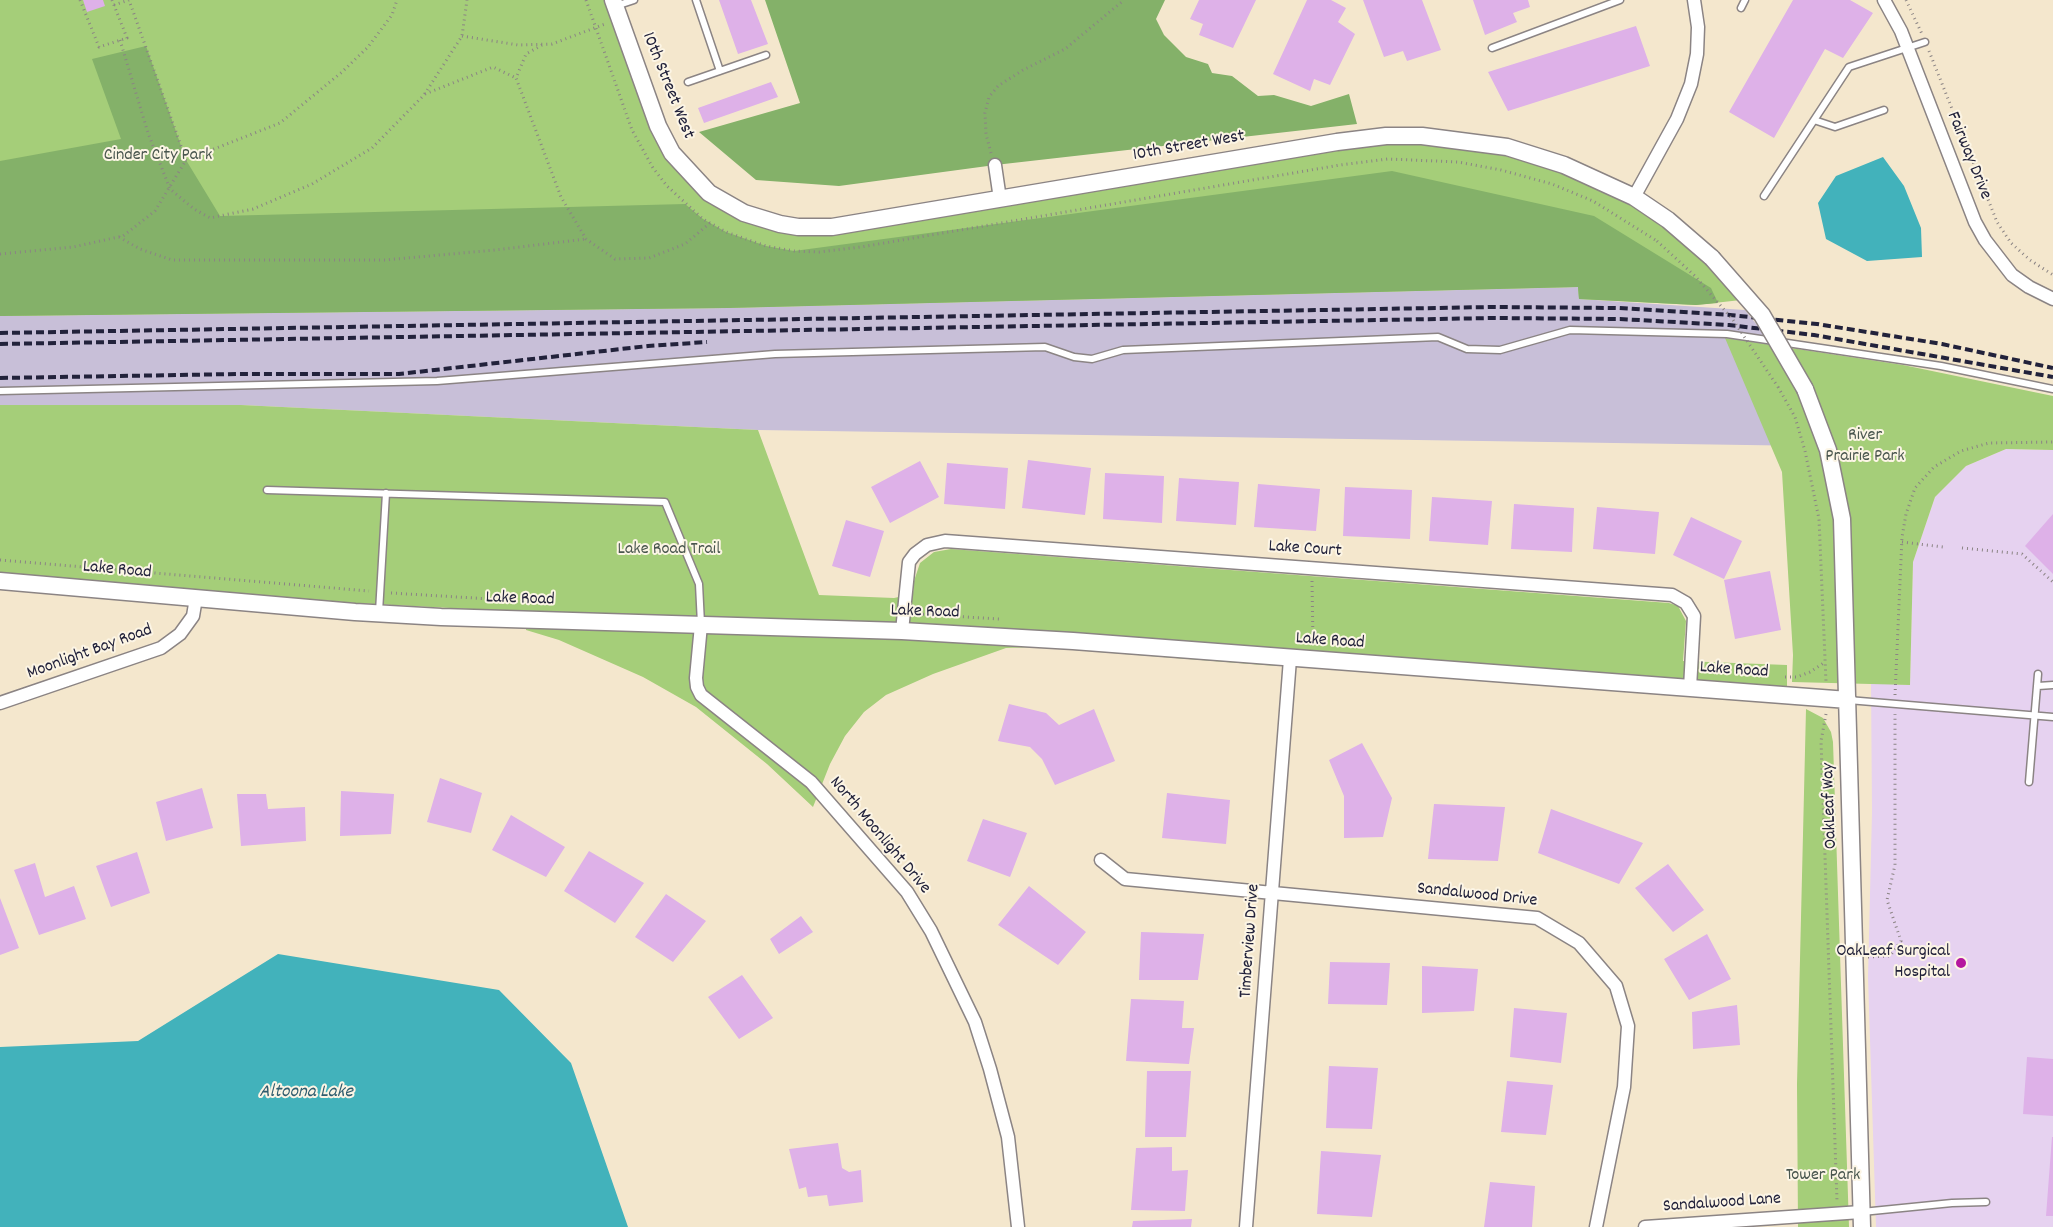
<!DOCTYPE html>
<html>
<head>
<meta charset="utf-8">
<style>
	body { margin:0 }
	canvas { display:block; background:#f4e7cd }
</style>
</head>
<body>
<canvas width="2053" height="1227"></canvas>
<script>
const c = document.querySelector('canvas').getContext('2d');
c.lineJoin = 'round';
function fillPath(path, color) { c.fillStyle = color; c.fill(path, 'evenodd'); }
const shape = rows => new Path2D(rows.map(r => 'M' + r).join(''));
function stroke(path, color, width, dash) { c.strokeStyle = color; c.lineWidth = width; c.lineCap = dash ? 'butt' : 'round'; c.setLineDash(dash || []); c.stroke(path); }
function drawText(font, color, halo, rows, align = 'center') {
  c.font = font + ' Dekko,sans-serif'; c.lineWidth = 4; c.setLineDash([]); c.textBaseline = 'middle'; c.strokeStyle = halo; c.fillStyle = color; for (const [text, x, y, turn = 0] of rows) {
    c.save(); c.translate(x, y); c.rotate((+turn || 0) * Math.PI / 180); c.textAlign = isNaN(turn) ? turn : align; if (halo) c.strokeText(text, 0, 0); c.fillText(text, 0, 0); c.restore();
  }
}
fillPath(shape([
	[2006,449,2053,450,2053,1227,1876,1227,1868,977,1872,812,1871,683,1910,685,1913,562,1935,497,1966,466]
]), '#e6d2f0');
fillPath(shape([
	[1579,287,1580,299,1745,310,1765,335,1786,372,1812,446,758,430,241,405,0,405,0,316,727,308]
]), '#c8bfd8');
fillPath(shape([
	[0,0,613,0,658,126,695,180,744,213,798,227,1350,140,1516,149,1634,197,1750,299,1696,305,1579,299,1578,287,727,308,0,316],
	[1725,338,1903,365,2053,396,2053,450,2006,449,1966,466,1935,497,1913,562,1910,685,1792,682,1793,655,1782,472],
	[0,405,241,405,758,430,819,595,894,598,913,594,914,581,920,563,934,552,951,549,1669,603,1678,606,1686,621,1683,661,1787,665,1787,695,1264,665,1036,647,1006,648,933,674,886,695,864,712,845,736,830,764,813,807,767,764,696,707,643,677,559,640,526,630,527,612,355,603,0,573],
	[1806,709,1823,718,1831,732,1833,742,1849,1227,1798,1227,1797,1084]
]), '#a5ce79');
fillPath(shape([
	[765,0,1165,0,1156,19,1164,35,1186,57,1208,64,1212,73,1232,76,1258,96,1274,95,1311,106,1349,94,1357,124,995,165,839,186,756,180,699,132,800,103],
	[146,46,186,160,220,216,685,204,703,219,726,232,766,246,794,251,1392,171,1594,216,1711,288,1718,303,1696,305,1579,299,1578,287,727,308,0,316,0,161,121,139,92,59]
]), '#84b169');
fillPath(shape([
	[1883,157,1904,186,1921,228,1922,257,1867,261,1826,239,1818,203,1836,176],
	[278,954,499,990,571,1063,628,1227,0,1227,0,1047,138,1041]
]), '#42b2bb');
fillPath(shape([
	[83,0,103,0,105,6,87,12],
	[719,0,751,0,768,44,738,54],
	[1199,0,1256,0,1233,48,1199,35,1203,24,1190,19],
	[1307,0,1331,0,1346,8,1338,22,1355,34,1330,85,1314,79,1310,91,1273,74],
	[1363,0,1422,0,1441,50,1407,61,1403,51,1384,57],
	[1473,0,1528,0,1530,7,1513,13,1517,22,1485,35],
	[1793,0,1850,0,1873,13,1843,58,1825,49,1774,138,1729,112],
	[1636,26,1650,66,1508,111,1488,72],
	[771,82,778,97,704,123,698,108],
	[1028,460,1091,468,1085,515,1022,508],
	[920,461,939,497,890,523,871,487],
	[947,463,1008,468,1005,509,944,504],
	[1105,473,1164,476,1162,523,1103,519],
	[1179,478,1239,482,1236,525,1176,521],
	[1258,484,1320,489,1316,531,1254,527],
	[1345,487,1412,490,1410,539,1343,536],
	[1432,497,1492,501,1488,545,1429,541],
	[1514,504,1574,508,1572,552,1511,549],
	[1597,507,1659,512,1655,554,1593,549],
	[2053,514,2053,574,2025,546],
	[1691,517,1742,541,1724,579,1673,555],
	[846,520,884,531,870,577,832,566],
	[1770,571,1781,630,1735,639,1724,580],
	[1009,704,1046,713,1059,725,1094,709,1115,761,1055,785,1042,759,1030,747,998,741],
	[1362,743,1392,798,1383,837,1344,838,1344,796,1329,760],
	[440,778,482,793,471,833,427,822],
	[202,788,213,828,166,841,156,802],
	[341,791,394,794,391,834,340,836],
	[1167,793,1230,800,1226,844,1162,838],
	[237,794,266,794,268,809,305,807,306,841,241,846],
	[1434,804,1505,807,1498,861,1428,859],
	[1551,809,1643,843,1619,884,1538,853],
	[511,815,565,847,546,877,492,850],
	[983,819,1027,833,1010,877,967,861],
	[589,851,644,883,615,923,564,891],
	[137,852,150,893,111,907,96,866],
	[35,863,45,897,74,886,86,919,39,935,14,870],
	[1668,864,1704,910,1673,932,1635,888],
	[1029,886,1086,932,1058,965,998,925],
	[666,894,706,921,673,962,635,937],
	[0,898,19,948,0,955],
	[801,916,813,932,779,954,770,939],
	[1141,932,1204,934,1198,980,1139,980],
	[1707,934,1731,979,1689,1000,1664,959],
	[1330,962,1390,963,1387,1005,1328,1004],
	[1422,966,1478,969,1474,1011,1422,1013],
	[742,975,773,1018,739,1039,708,997],
	[1131,999,1184,1001,1182,1028,1194,1028,1189,1064,1126,1061],
	[1737,1005,1740,1045,1693,1049,1692,1012],
	[1514,1008,1567,1013,1561,1063,1510,1057],
	[2027,1057,2053,1059,2053,1116,2023,1114],
	[1329,1066,1378,1068,1372,1129,1326,1128],
	[1147,1071,1191,1071,1186,1137,1145,1137],
	[1507,1081,1553,1085,1546,1135,1501,1132],
	[2052,1137,2053,1137,2053,1216,2046,1216],
	[838,1143,842,1168,849,1172,861,1170,863,1202,829,1206,827,1195,808,1197,806,1187,799,1189,789,1149],
	[1172,1147,1172,1171,1188,1170,1185,1211,1131,1210,1136,1148],
	[1321,1151,1381,1155,1372,1217,1317,1214],
	[1490,1182,1535,1186,1532,1227,1484,1227],
	[1192,1219,1191,1227,1132,1227,1133,1221]
]), '#deb1e8');
const service = shape([
	[696,0,720,71],
	[616,6,634,0],
	[1741,8,1745,0],
	[1492,48,1620,0],
	[688,82,766,55],
	[1814,120,1835,127,1884,110],
	[1764,196,1849,67,1925,42],
	[0,391,437,381,775,354,1045,347,1074,357,1092,359,1123,350,1438,337,1467,349,1500,350,1570,330,1727,334,1941,366,2053,389],
	[267,490,665,502,699,584,701,624],
	[379,612,386,493],
	[2038,686,2053,685],
	[1848,700,2053,717],
	[2029,782,2038,674],
	[1862,1212,1952,1203,1986,1202]
]);
const minor = shape([
	[1884,0,1901,31,1975,222,1985,240,2012,275,2029,287,2053,299],
	[995,165,1000,199],
	[1634,197,1677,119,1691,84,1697,54,1698,27,1694,0],
	[701,625,696,678,697,687,701,695,811,782,907,892,931,931,975,1022,990,1069,1008,1137,1018,1227],
	[902,631,909,562,915,554,927,545,945,541,1672,595,1686,603,1694,616,1690,688],
	[0,703,161,648,180,634,193,616,196,598],
	[1101,860,1125,879,1537,918,1579,943,1616,986,1628,1026,1624,1087,1596,1227],
	[1246,1227,1290,659],
	[1645,1227,1861,1212]
]);
const tertiary = shape([
	[613,0,658,126,672,153,709,193,744,213,780,224,798,227,832,227,1337,142,1386,136,1422,136,1507,147,1564,165,1634,197,1668,220,1712,258],
	[1805,389,1828,450,1842,519,1862,1227],
	[0,581,355,612,441,617,902,631,1073,641,1848,700]
]);
stroke(service, '#8b8484', 9);
stroke(minor, '#8b8484', 15);
stroke(tertiary, '#8b8484', 19);
stroke(shape([
	[80,0,99,47,127,38,112,0],
	[586,0,632,130,653,168,667,186,703,219,726,232,766,246,794,251,819,252,861,247,1340,165,1388,159,1458,162,1501,170,1552,184,1593,201,1657,241],
	[1906,0,1922,34],
	[114,5,129,0,186,160,280,123,342,72,368,47,392,15,397,0],
	[462,36,518,45,552,44,605,24],
	[120,40,148,133,170,189,194,209,210,218,253,209,312,184,372,148,424,95,462,36,467,0],
	[542,45,526,54,516,78,561,197,586,239,615,259,649,258,685,244,710,223],
	[1929,51,1997,222,2011,243,2030,260,2053,275],
	[425,94,493,67,516,78],
	[991,153,986,134,985,113,989,97,998,86,1023,70,1065,49,1124,0],
	[119,237,140,249,172,260,385,260,495,250,586,239],
	[0,254,73,247,123,236,155,211,186,160],
	[1778,387,1795,417,1805,451,1819,519,1826,682],
	[1902,542,1943,547],
	[1962,548,2022,554,2053,582],
	[0,560,369,591],
	[1312,581,1313,645],
	[391,593,524,601],
	[918,614,999,619],
	[1785,677,1797,677,1810,672,1825,662],
	[1895,695,1902,537,1906,514,1915,488,1934,467,1961,451,1989,443,2053,442],
	[1826,714,1821,741,1837,1201],
	[1868,957,1890,956,1901,941,1887,900,1895,865,1895,714]
]), '#8b8484', 3, [1, 4]);
stroke(service, '#fff', 6);
stroke(minor, '#fff', 12);
stroke(tertiary, '#fff', 16);
stroke(shape([
	[0,333,1493,307,1618,308,1730,315,1817,324,1942,344,2053,368],
	[0,344,1494,318,1620,319,1729,325,1814,335,2053,377],
	[0,378,238,374,399,374,648,346,707,342]
]), '#22223b', 4, [8, 4]);
const tertiaryBridge = shape([
	[1712,258,1762,315,1805,389]
]);
stroke(tertiaryBridge, '#8b8484', 19, []);
stroke(shape([
	[1657,241,1695,276,1733,320,1778,387]
]), '#8b8484', 3, [1, 4]);
stroke(tertiaryBridge, '#fff', 16);
for (const [x, y, r, color] of [
	[1961,963,6,"#b5179e"]
]) { const dot = new Path2D(); dot.arc(x, y, r, 0, 2 * Math.PI); c.fillStyle = color; c.fill(dot); stroke(dot, '#fcf5e5', 2); }
drawText('18px', '#22223b', '#fcf5e5', [
	["10th Street West",667,86,68],
	["10th Street West",1189,147,-10],
	["Fairway Drive",1968,156,68],
	["Lake Court",1305,550,4],
	["Lake Road",117,571,5],
	["Lake Road",520,600,2],
	["Lake Road",925,613,2],
	["Lake Road",1330,642,4],
	["Moonlight Bay Road",90,653,-20],
	["Lake Road",1734,671,4],
	["OakLeaf Way",1831,806,-92],
	["North Moonlight Drive",879,836,50],
	["Sandalwood Drive",1477,896,6],
	["Timberview Drive",1251,941,-86],
	["Sandalwood Lane",1722,1204,-4]
]);
drawText('18px', '#49564e', '#fcf5e5', [
	["Cinder City Park",158,157],
	["River",1865,437],
	["Prairie Park",1865,458],
	["Lake Road Trail",669,551],
	["Tower Park",1823,1177]
]);
drawText('18px', '#22223b', '#fcf5e5', [
	["OakLeaf Surgical",1950,953],
	["Hospital",1950,974]
], 'right');
drawText('italic 19px', '#2f5c6e', '#fcf5e5', [
	["Altoona Lake",306,1093]
]);
</script>
</body>
</html>
